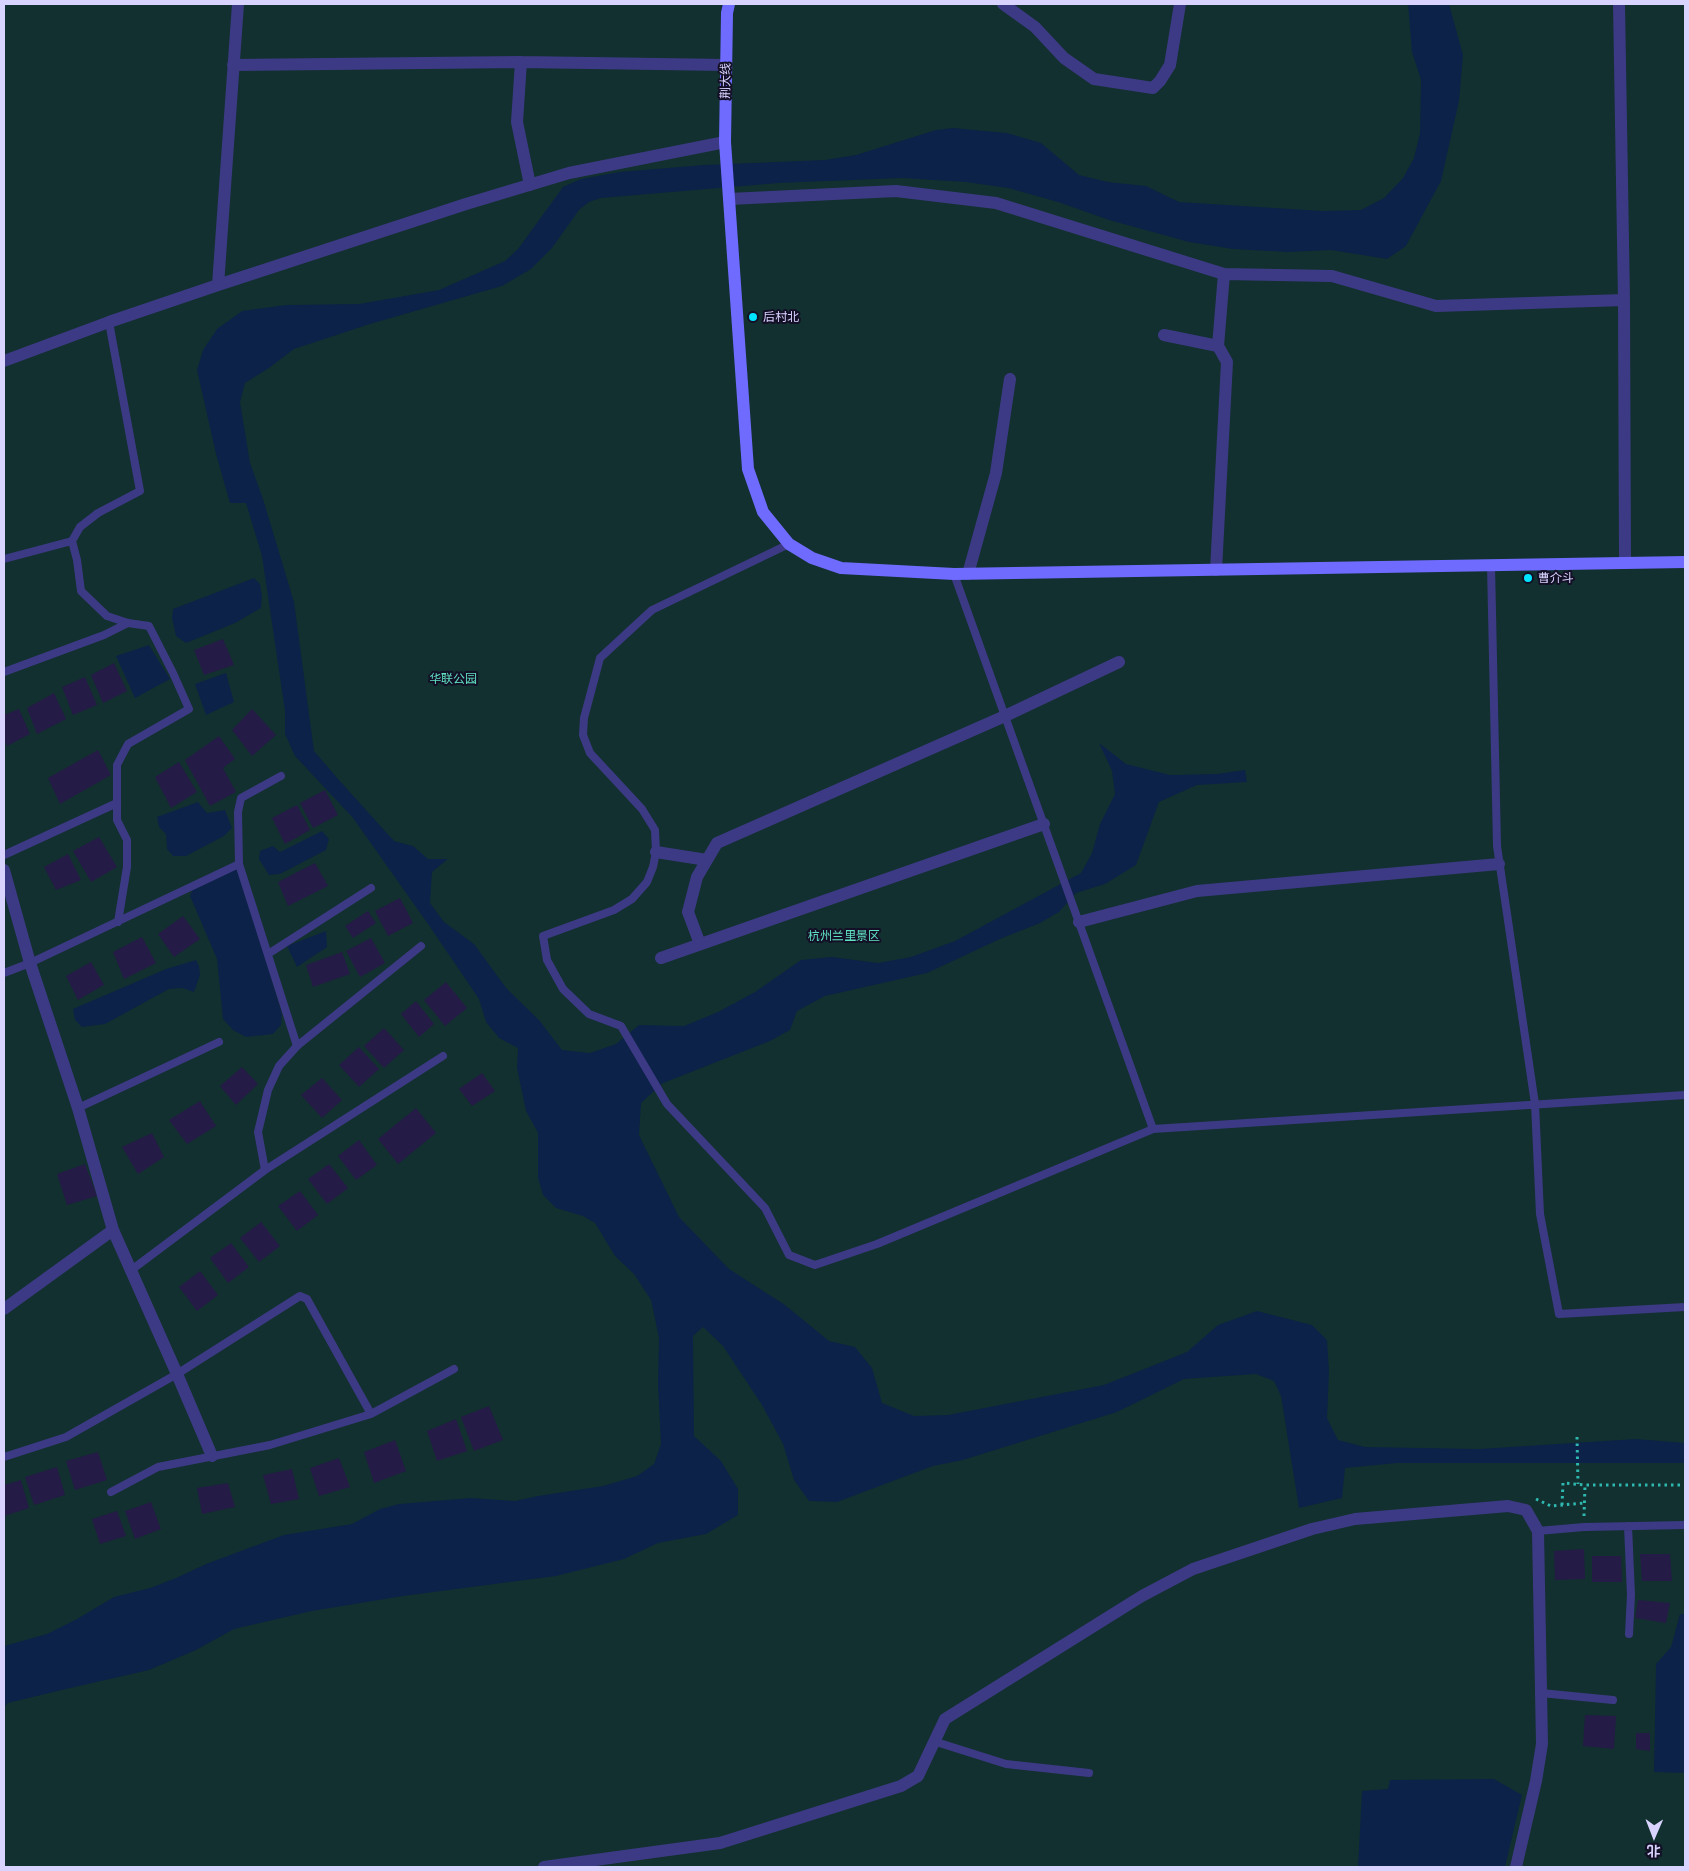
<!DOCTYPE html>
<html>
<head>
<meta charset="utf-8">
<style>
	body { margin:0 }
	#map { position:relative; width:1689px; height:1871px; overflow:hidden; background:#130f26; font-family:"Work Sans","Noto Sans SC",sans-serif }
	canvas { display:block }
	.frame { position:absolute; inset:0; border:5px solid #d9d4ff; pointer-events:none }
	.north { position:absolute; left:1629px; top:1811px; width:50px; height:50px; -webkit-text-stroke:4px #130f26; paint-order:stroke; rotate:181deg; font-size:14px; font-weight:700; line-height:20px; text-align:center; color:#d9d4ff }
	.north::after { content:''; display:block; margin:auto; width:18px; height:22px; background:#d9d4ff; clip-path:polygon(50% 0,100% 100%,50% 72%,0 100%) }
</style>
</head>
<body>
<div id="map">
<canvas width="1689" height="1871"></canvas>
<div class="frame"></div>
<div class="north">北</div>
</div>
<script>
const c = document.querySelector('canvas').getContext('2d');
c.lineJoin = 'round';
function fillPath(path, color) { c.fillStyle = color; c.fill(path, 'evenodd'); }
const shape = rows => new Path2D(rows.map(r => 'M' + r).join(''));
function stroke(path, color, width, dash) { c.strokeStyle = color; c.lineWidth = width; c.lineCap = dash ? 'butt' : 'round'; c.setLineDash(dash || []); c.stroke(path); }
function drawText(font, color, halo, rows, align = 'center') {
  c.font = font + ' "Work Sans","Noto Sans SC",sans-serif'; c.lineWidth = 4; c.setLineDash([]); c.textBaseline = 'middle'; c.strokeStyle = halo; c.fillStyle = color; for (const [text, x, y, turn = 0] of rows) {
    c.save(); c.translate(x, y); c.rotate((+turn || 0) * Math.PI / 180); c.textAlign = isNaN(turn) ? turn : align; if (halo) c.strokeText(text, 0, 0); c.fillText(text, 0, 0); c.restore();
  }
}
fillPath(shape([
	[4,4,1685,4,1685,1867,4,1867]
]), '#12302f');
fillPath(shape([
	[1408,4,1449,4,1463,55,1459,101,1441,181,1406,246,1387,259,1331,250,1288,252,1233,249,1189,242,1109,220,1058,202,1008,188,966,182,902,178,779,183,601,198,589,202,579,210,552,248,531,269,502,286,370,324,294,349,269,368,245,383,240,402,250,463,263,499,294,602,314,751,339,780,394,841,413,846,428,859,448,859,432,872,430,903,444,922,474,944,507,989,539,1020,562,1050,590,1053,616,1044,639,1025,684,1026,718,1012,755,992,801,960,832,957,878,963,911,957,955,941,1081,873,1092,853,1100,824,1115,794,1112,771,1099,743,1126,764,1170,775,1217,774,1245,770,1247,782,1197,785,1159,802,1136,865,1105,884,1076,893,1059,912,1040,923,1000,939,927,973,825,996,797,1011,790,1030,770,1041,663,1083,641,1103,639,1135,679,1217,729,1269,785,1305,829,1341,855,1347,872,1368,882,1403,914,1416,948,1415,1104,1385,1187,1352,1218,1325,1257,1311,1312,1325,1327,1340,1329,1371,1327,1418,1338,1440,1365,1447,1479,1449,1636,1439,1685,1443,1685,1463,1397,1463,1345,1468,1342,1498,1299,1508,1281,1396,1274,1381,1256,1374,1184,1379,1117,1412,963,1460,933,1466,837,1502,809,1501,794,1480,783,1444,762,1405,723,1346,703,1327,693,1336,694,1436,721,1461,738,1489,738,1515,706,1534,658,1543,624,1559,556,1576,403,1596,312,1611,234,1629,196,1650,149,1670,66,1689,8,1703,4,1707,4,1646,47,1634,77,1619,114,1597,150,1588,176,1578,206,1564,284,1535,352,1524,380,1509,399,1504,471,1498,515,1501,538,1496,603,1486,637,1476,654,1464,661,1444,658,1385,659,1338,651,1300,634,1274,615,1256,595,1223,583,1216,556,1208,543,1195,538,1178,538,1133,526,1111,517,1068,518,1048,499,1038,486,1022,479,999,428,924,353,818,295,756,285,734,285,711,262,556,246,503,230,503,216,454,197,370,203,350,217,329,242,311,286,305,359,304,439,290,505,261,518,249,563,187,581,179,619,172,704,165,825,160,856,155,936,130,953,128,1007,133,1041,143,1079,175,1108,182,1146,186,1179,202,1323,211,1361,210,1384,198,1403,178,1414,158,1420,133,1421,80,1412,52],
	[254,578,260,584,262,596,261,608,235,623,186,643,176,636,172,618,173,609],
	[149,645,170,679,135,698,116,656],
	[226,673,234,702,206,715,195,684],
	[198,802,207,813,225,810,232,828,224,836,186,856,173,856,167,849,166,834,159,827,157,817],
	[322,831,329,839,326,850,280,874,269,875,259,859,260,851,273,846,280,852],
	[228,870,239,870,282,1014,281,1025,273,1034,246,1037,233,1030,223,1019,217,959,190,896,193,889],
	[326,931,327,947,297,967,287,946],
	[196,960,199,966,200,975,194,992,182,988,169,989,105,1024,82,1027,75,1020,73,1009,166,969],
	[1680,1614,1685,1614,1685,1773,1654,1772,1656,1664,1671,1647],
	[1494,1779,1522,1795,1505,1867,1358,1867,1362,1791,1388,1789,1390,1780]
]), '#0c2248');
fillPath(shape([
	[223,639,234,665,204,675,194,650],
	[114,663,127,691,103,703,91,675],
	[85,677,97,705,73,715,62,687],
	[54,693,66,719,37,734,27,708],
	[19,709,30,734,7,746,4,739,4,715],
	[252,709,276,735,252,756,232,730],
	[219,736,235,759,223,768,236,792,210,806,185,760],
	[98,750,111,775,60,804,48,778],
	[179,762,197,792,171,808,155,777],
	[325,790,338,815,313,828,300,803],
	[297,805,310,830,285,844,272,818],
	[99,837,117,867,91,882,73,851],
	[68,854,81,880,56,890,44,867],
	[315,863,328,886,288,906,278,882],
	[400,898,413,923,388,936,375,911],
	[368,911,376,923,353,938,345,926],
	[183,916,200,939,174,957,158,934],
	[142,937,156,963,124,979,113,952],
	[371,938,385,963,360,977,346,951],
	[342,952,350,974,313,987,306,965],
	[91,962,104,985,78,1000,66,976],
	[446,982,467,1008,445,1026,424,1000],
	[416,1001,434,1024,419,1037,401,1014],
	[384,1028,404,1050,384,1068,364,1046],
	[359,1047,379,1069,359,1087,339,1065],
	[242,1067,258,1084,236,1105,220,1086],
	[482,1073,495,1091,472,1106,459,1089],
	[322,1078,342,1100,322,1118,301,1095],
	[200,1101,216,1126,187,1144,169,1120],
	[416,1108,436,1133,398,1164,378,1139],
	[152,1133,164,1157,138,1174,122,1147],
	[359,1140,377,1165,356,1180,338,1156],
	[85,1164,97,1196,67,1205,57,1174],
	[329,1164,348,1188,327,1204,308,1179],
	[300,1191,318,1215,297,1231,278,1206],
	[261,1222,280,1246,259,1262,240,1238],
	[231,1243,249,1267,228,1283,210,1258],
	[200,1271,218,1295,197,1311,179,1287],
	[489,1406,503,1440,474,1451,461,1417],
	[456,1419,467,1451,437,1461,427,1431],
	[395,1440,406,1471,374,1483,364,1452],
	[98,1452,107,1480,75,1490,66,1461],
	[339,1458,350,1487,319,1496,310,1468],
	[57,1467,65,1495,34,1505,25,1477],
	[292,1469,299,1499,271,1504,263,1475],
	[21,1480,29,1508,4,1516,4,1485],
	[228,1483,235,1507,202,1514,197,1488],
	[151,1502,161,1529,135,1539,125,1511],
	[117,1511,126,1536,100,1544,92,1519],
	[1584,1549,1585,1579,1555,1580,1554,1551],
	[1640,1554,1670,1554,1672,1581,1642,1581],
	[1592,1556,1621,1556,1622,1582,1592,1582],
	[1638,1600,1670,1603,1666,1623,1635,1618],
	[1585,1715,1616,1716,1614,1749,1583,1746],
	[1636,1733,1650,1733,1650,1751,1636,1749]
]), '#241b47');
stroke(shape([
	[1577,1437,1578,1484],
	[1536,1499,1551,1506,1584,1503],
	[1562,1505,1563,1483,1585,1485],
	[1584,1516,1585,1485,1685,1485]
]), '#2fb8b0', 3, [2.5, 4]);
stroke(shape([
	[72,541,77,560,81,591,107,616,128,623,149,626,173,673,189,709,128,744,117,765,117,820,127,840,127,867,118,922],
	[789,544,652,610,600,658,584,718,583,735,590,753,642,809,655,830,656,852,653,867,647,882,632,899,614,910,543,936,547,960,563,989,589,1014,621,1026,667,1104,765,1208,789,1255,815,1265,877,1244,1153,1129,1685,1095],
	[4,559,72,541,80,527,98,513,140,491,109,322],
	[1491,565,1497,846,1535,1104,1540,1214,1559,1314,1685,1307],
	[954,574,1153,1129],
	[4,672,104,635,128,623],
	[281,776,241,798,238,812,239,864,297,1046],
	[4,855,117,803],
	[268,954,371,888],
	[4,973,30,963,239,864],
	[78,1108,219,1042],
	[265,1170,258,1132,268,1090,279,1066,297,1046,421,946],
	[130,1271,265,1170,443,1056],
	[4,1457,66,1437,177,1374,300,1296,307,1299,371,1414],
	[111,1492,158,1467,270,1445,371,1414,454,1369],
	[1628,1526,1631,1595,1629,1634],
	[1538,1531,1584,1527,1685,1525],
	[1541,1693,1613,1700],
	[933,1741,1006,1764,1089,1773]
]), '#3d3a85', 8);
stroke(shape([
	[1003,4,1035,27,1064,58,1094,79,1153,88,1160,81,1170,65,1180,4],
	[1619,4,1624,300,1625,563],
	[521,62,517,122,530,185],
	[233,65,521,62,726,65],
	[729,199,896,191,996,203,1224,274,1332,276,1436,306,1624,300],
	[218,285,238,4],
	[1164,335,1218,346],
	[4,361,109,322,218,285,466,204,569,173,725,142],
	[1216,570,1227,362,1218,346,1224,274],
	[968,574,996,473,1010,379],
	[656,852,707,860],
	[4,870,30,963,78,1108,113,1230,177,1374,212,1456],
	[1079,922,1197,891,1499,864],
	[700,944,688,912,697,877,717,843,1005,716,1119,662],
	[661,958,1044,824],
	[4,1309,113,1230],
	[544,1867,720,1843,901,1786,918,1776,945,1719,1142,1596,1193,1569,1312,1529,1355,1519,1508,1506,1526,1510,1538,1531,1542,1744,1536,1781,1516,1867]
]), '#3d3a85', 12);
stroke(shape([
	[729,4,727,13,725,142,748,469,763,512,789,544,812,558,841,568,954,574,1685,562]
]), '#6f6bff', 12);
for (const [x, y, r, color] of [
	[753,317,5,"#00e5ff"],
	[1528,578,5,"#00e5ff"]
]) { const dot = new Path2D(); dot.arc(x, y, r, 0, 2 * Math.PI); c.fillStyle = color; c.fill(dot); stroke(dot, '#130f26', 2); }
drawText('12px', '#d9d4ff', '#130f26', [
	["荆大线",726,81,-89]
]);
drawText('12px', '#d9d4ff', '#130f26', [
	["后村北",763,317],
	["曹介斗",1538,578]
], 'left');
drawText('12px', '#5fe0c0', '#130f26', [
	["华联公园",453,679],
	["杭州兰里景区",844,936]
]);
</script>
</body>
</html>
